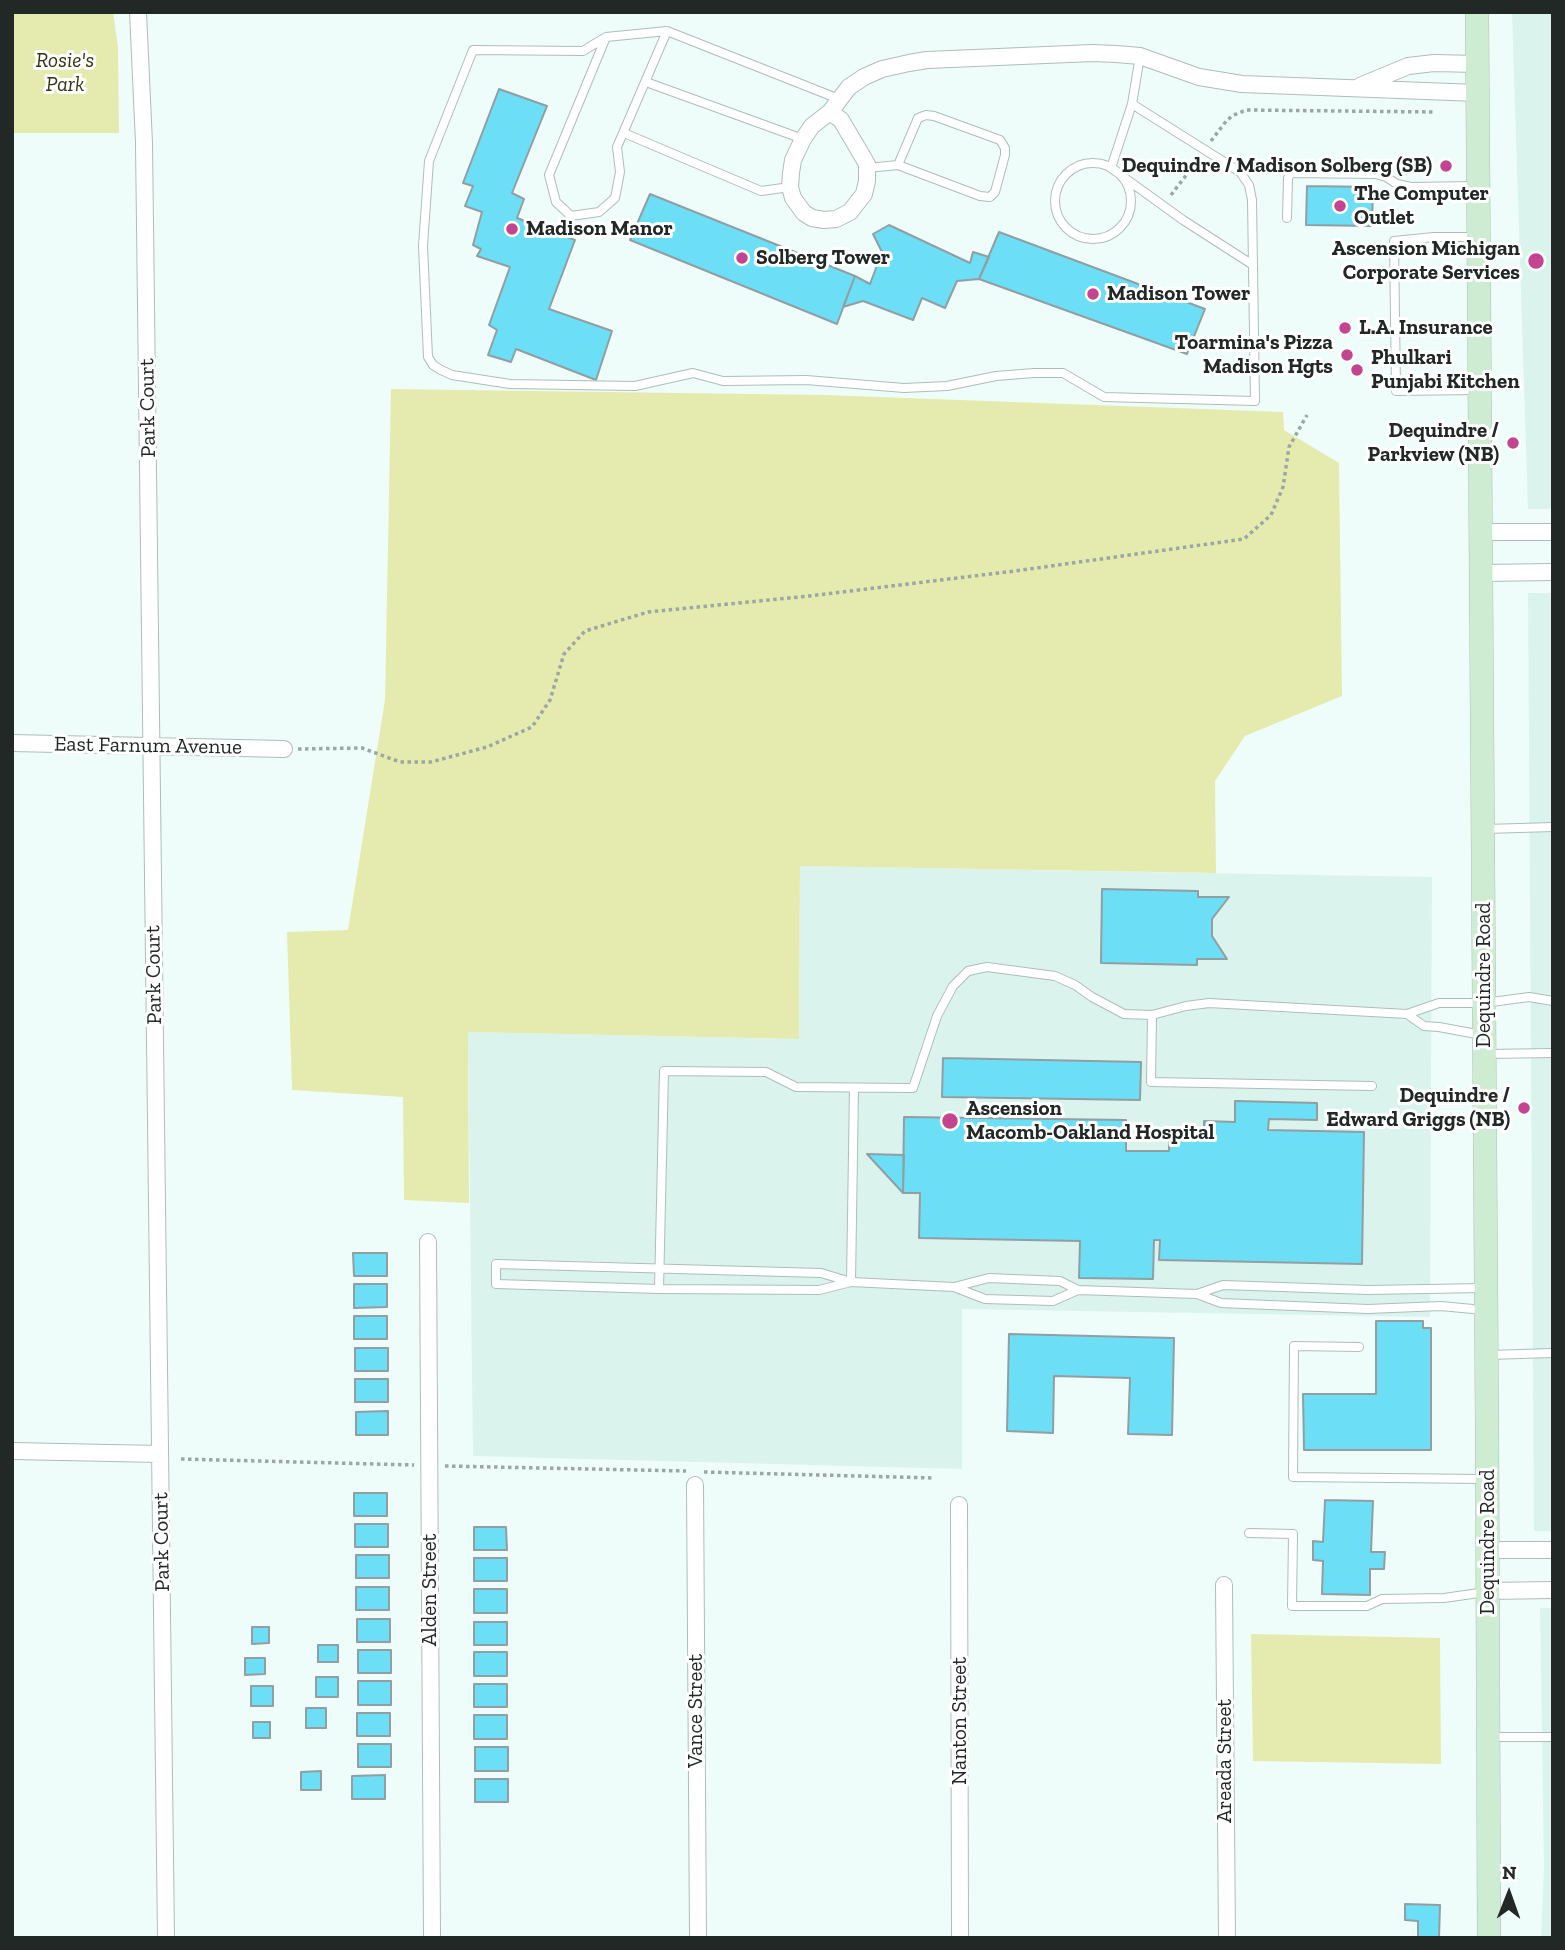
<!DOCTYPE html>
<html>
<head>
<meta charset="utf-8">
<style>
	body { margin:0 }
	#map { position:relative; width:1565px; height:1950px; overflow:hidden; background:#eefdfa; font-family:"Zilla Slab",serif }
	canvas { display:block }
	.frame { position:absolute; inset:0; border:14px solid #222826; pointer-events:none }
	.north { position:absolute; left:1474px; top:1859px; width:70px; height:70px; -webkit-text-stroke:5px #fff; paint-order:stroke; rotate:1deg; font-size:19px; font-weight:700; line-height:28px; text-align:center; color:#222826 }
	.north::after { content:''; display:block; margin:auto; width:24px; height:32px; background:#222826; clip-path:polygon(50% 0,100% 100%,50% 72%,0 100%) }
</style>
</head>
<body>
<div id="map">
<canvas width="1565" height="1950"></canvas>
<div class="frame"></div>
<div class="north">N</div>
</div>
<script>
const c = document.querySelector('canvas').getContext('2d');
c.lineJoin = 'round';
function fillPath(path, color) { c.fillStyle = color; c.fill(path, 'evenodd'); }
const shape = rows => new Path2D(rows.map(r => 'M' + r).join(''));
function stroke(path, color, width, dash) { c.strokeStyle = color; c.lineWidth = width; c.lineCap = dash ? 'butt' : 'round'; c.setLineDash(dash || []); c.stroke(path); }
function drawText(font, color, halo, rows, align = 'center') {
  c.font = font + ' "Zilla Slab",serif'; c.lineWidth = 6; c.setLineDash([]); c.textBaseline = 'middle'; c.strokeStyle = halo; c.fillStyle = color; for (const [text, x, y, turn = 0] of rows) {
    c.save(); c.translate(x, y); c.rotate((+turn || 0) * Math.PI / 180); c.textAlign = isNaN(turn) ? turn : align; if (halo) c.strokeText(text, 0, 0); c.fillText(text, 0, 0); c.restore();
  }
}
fillPath(shape([
	[1512,12,1553,12,1553,509,1528,509],
	[1528,593,1553,593,1553,1531,1534,1531],
	[800,866,1432,877,1430,1317,962,1309,962,1469,473,1456,468,1032,799,1039],
	[1540,1608,1553,1608,1553,1938,1541,1938,1544,1867]
]), '#dbf3ed');
fillPath(shape([
	[12,12,113,12,118,47,119,133,12,133],
	[391,389,826,395,1283,412,1284,430,1339,463,1342,696,1245,736,1215,781,1216,873,800,866,799,1039,468,1032,469,1203,404,1200,403,1097,292,1090,287,932,348,930,385,700],
	[1251,1634,1440,1638,1441,1764,1253,1761]
]), '#e5ebae');
const building = shape([
	[499,89,547,106,512,193,524,199,517,218,575,240,549,309,612,331,596,380,516,349,511,362,488,355,497,330,489,325,510,267,477,256,481,249,473,245,482,212,465,206,473,186,463,183,499,89],
	[1307,186,1373,187,1372,226,1306,225,1307,186],
	[650,194,855,276,837,324,630,240,650,194],
	[889,225,970,263,973,252,989,257,979,279,957,281,945,308,922,298,913,320,863,301,843,307,855,276,870,284,882,252,873,234,889,225],
	[999,232,1205,309,1187,354,979,279,999,232],
	[1102,889,1198,891,1198,897,1229,897,1212,919,1212,936,1227,959,1197,959,1197,965,1101,963,1102,889],
	[943,1058,1141,1062,1140,1100,942,1097,943,1058],
	[1235,1101,1317,1103,1317,1120,1269,1119,1268,1130,1364,1132,1362,1264,1159,1260,1160,1240,1154,1240,1153,1279,1079,1278,1080,1241,919,1238,920,1193,903,1193,904,1117,1126,1120,1126,1151,1169,1151,1169,1134,1204,1134,1204,1121,1235,1122,1235,1101],
	[867,1154,904,1155,903,1193,867,1154],
	[353,1253,387,1253,387,1276,354,1276,353,1253],
	[354,1284,387,1284,387,1307,354,1308,354,1284],
	[354,1316,387,1316,387,1339,354,1339,354,1316],
	[1376,1321,1423,1321,1423,1328,1431,1328,1431,1450,1304,1450,1303,1394,1376,1394,1376,1321],
	[1009,1334,1174,1338,1172,1435,1128,1434,1130,1378,1054,1376,1053,1433,1007,1431,1009,1334],
	[355,1348,388,1348,388,1371,355,1371,355,1348],
	[355,1379,388,1379,388,1402,355,1402,355,1379],
	[388,1411,388,1435,356,1435,356,1412,388,1411],
	[354,1493,387,1493,387,1516,354,1516,354,1493],
	[1325,1500,1373,1501,1371,1552,1385,1552,1384,1569,1370,1569,1370,1595,1322,1594,1323,1561,1313,1560,1313,1541,1323,1542,1325,1500],
	[355,1524,388,1524,388,1547,355,1547,355,1524],
	[474,1527,506,1527,507,1550,474,1550,474,1527],
	[356,1555,389,1555,389,1578,356,1578,356,1555],
	[474,1558,507,1558,507,1581,474,1581,474,1558],
	[356,1587,389,1587,389,1610,356,1610,356,1587],
	[474,1589,507,1589,507,1613,474,1613,474,1589],
	[357,1619,390,1619,390,1642,357,1642,357,1619],
	[474,1622,507,1622,507,1645,474,1645,474,1622],
	[252,1627,269,1627,269,1643,252,1644,252,1627],
	[318,1645,338,1645,338,1662,318,1662,318,1645],
	[358,1650,391,1650,391,1673,358,1673,358,1650],
	[474,1652,507,1652,507,1676,474,1676,474,1652],
	[245,1658,265,1658,265,1674,245,1675,245,1658],
	[316,1677,338,1677,338,1697,316,1697,316,1677],
	[358,1681,391,1681,391,1705,358,1705,358,1681],
	[474,1684,507,1684,507,1707,474,1707,474,1684],
	[251,1686,273,1686,273,1706,251,1706,251,1686],
	[306,1708,326,1708,326,1728,306,1728,306,1708],
	[357,1713,390,1713,390,1736,357,1736,357,1713],
	[474,1715,507,1715,507,1739,474,1739,474,1715],
	[253,1722,270,1722,270,1738,253,1738,253,1722],
	[358,1744,391,1744,391,1767,358,1767,358,1744],
	[475,1747,508,1747,508,1771,475,1771,475,1747],
	[321,1771,321,1790,301,1790,301,1772,321,1771],
	[385,1775,385,1799,352,1799,352,1776,385,1775],
	[475,1779,508,1779,508,1802,475,1802,475,1779],
	[1405,1904,1440,1905,1439,1938,1418,1938,1418,1921,1405,1920,1405,1904]
]);
fillPath(building, '#6cdff7');
stroke(building, '#919ea2', 2);
const lane = shape([
	[667,31,617,147,620,172,615,198,599,212,571,216,556,202,549,175,606,37,667,31,839,99],
	[606,37,583,51,473,50,429,161,423,246,428,357,433,365,441,370,452,375,510,384,635,386,693,373,723,381,806,380,904,388,947,386,996,376,1034,373,1063,373,1104,397,1255,401,1252,200,1249,185,1240,172,1132,104,1140,56],
	[646,82,803,139],
	[1132,104,1111,168,1183,220,1253,265],
	[624,133,761,191,790,187],
	'1055 201a38 38 0 1 1 76 0a38 38 0 1 1-76 0Z',
	[867,168,898,165,918,118,926,115,934,116,1000,140,1005,148,1005,155,995,192,990,197,980,196,898,165],
	[1287,218,1288,178,1291,173,1376,174,1386,177,1397,184,1411,187,1475,186],
	[1476,237,1434,237,1394,241,1396,391,1477,390],
	[1486,829,1553,827],
	[1152,1015,1151,1082,1372,1086],
	[1482,1035,1439,1027,1424,1026,1407,1014,1439,1003,1484,1003,1529,997,1553,1001],
	[1487,1054,1553,1053],
	[851,1282,819,1290,659,1289,496,1284,496,1264,821,1273,851,1282,954,1287],
	[851,1282,854,1088],
	[659,1289,664,1071,766,1072,796,1087,913,1088,937,1016,953,986,968,971,987,967,1055,976,1075,985,1092,997,1124,1014,1152,1015,1186,1006,1209,1003,1407,1014],
	[1078,1290,1053,1301,985,1299,954,1287,989,1278,1060,1281,1078,1290,1197,1294,1221,1303,1368,1309,1441,1306,1483,1310],
	[1197,1294,1223,1285,1368,1290,1483,1288],
	[1359,1347,1294,1346,1293,1477,1484,1479],
	[1489,1355,1553,1353],
	[1249,1533,1293,1534,1292,1606,1367,1606,1382,1599,1444,1598,1486,1592],
	[1491,1737,1553,1737]
]);
const street = shape([
	[138,12,144,143,166,1938],
	[1360,86,1408,66,1434,63,1477,64],
	[830,112,841,120,867,164,867,181,864,194,850,212,836,219,824,220,812,218,804,213,793,198,790,187,791,173,793,160,803,139,812,126,830,112,849,87,864,77,882,69,909,63,927,60,1093,53,1116,54,1140,56,1199,77,1242,84,1477,93],
	[1481,532,1553,532],
	[1481,573,1553,572],
	[12,743,284,749],
	[428,1242,432,1938],
	[12,1451,160,1454],
	[695,1485,698,1938],
	[959,1505,960,1938],
	[1488,1550,1553,1550],
	[1224,1585,1227,1938],
	[1488,1591,1553,1590]
]);
const secondary = shape([
	[1477,12,1487,1426,1489,1938]
]);
stroke(lane, '#afbdba', 10);
stroke(street, '#afbdba', 18);
stroke(secondary, '#afbdba', 24);
stroke(shape([
	[1211,141,1227,120,1234,115,1246,110,1434,112],
	[1171,195,1197,161],
	[298,749,362,748,400,762,431,762,487,747,532,727,550,700,564,654,585,631,648,612,809,596,1015,571,1244,539,1271,515,1283,487,1289,447,1307,415],
	[181,1459,414,1465],
	[445,1466,686,1471],
	[704,1472,935,1478]
]), '#9ca7a4', 3.5, [3.5, 3.5]);
stroke(lane, '#fff', 8);
stroke(street, '#fff', 16);
stroke(secondary, '#ceecd2', 23);
for (const [x, y, r, color] of [
	[1446,166,7,"#c34490"],
	[1340,206,7,"#c34490"],
	[512,229,7,"#c34490"],
	[742,258,7,"#c34490"],
	[1536,261,9,"#c34490"],
	[1093,294,7,"#c34490"],
	[1345,328,7,"#c34490"],
	[1347,355,7,"#c34490"],
	[1357,370,7,"#c34490"],
	[1513,443,7,"#c34490"],
	[1524,1108,7,"#c34490"],
	[950,1121,9,"#c34490"]
]) { const dot = new Path2D(); dot.arc(x, y, r, 0, 2 * Math.PI); c.fillStyle = color; c.fill(dot); stroke(dot, '#fff', 2.5); }
drawText('italic 21px', '#333510', '#fff', [
	["Rosie's",65,61],
	["Park",65,85]
]);
drawText('bold 21px', '#222826', '#fff', [
	["Dequindre / Madison Solberg (SB)",1432,166,"right"],
	["The Computer",1354,194],
	["Outlet",1354,218],
	["Madison Manor",526,229],
	["Ascension Michigan",1520,249,"right"],
	["Corporate Services",1520,273,"right"],
	["Solberg Tower",756,258],
	["Madison Tower",1107,294],
	["L.A. Insurance",1359,328],
	["Toarmina's Pizza",1333,343,"right"],
	["Madison Hgts",1333,367,"right"],
	["Phulkari",1371,358],
	["Punjabi Kitchen",1371,382],
	["Dequindre /",1499,431,"right"],
	["Parkview (NB)",1499,455,"right"],
	["Dequindre /",1510,1096,"right"],
	["Edward Griggs (NB)",1510,1120,"right"],
	["Ascension",966,1109],
	["Macomb-Oakland Hospital",966,1133]
], 'left');
drawText('21px', '#222826', '#fff', [
	["Park Court",148,408,-91],
	["East Farnum Avenue",148,746,1],
	["Park Court",154,975,-91],
	["Dequindre Road",1484,975,-90],
	["Park Court",162,1542,-91],
	["Dequindre Road",1488,1542,-90],
	["Alden Street",430,1590,-90],
	["Vance Street",696,1711,-90],
	["Nanton Street",960,1721,-90],
	["Areada Street",1225,1761,-90]
]);
</script>
</body>
</html>
